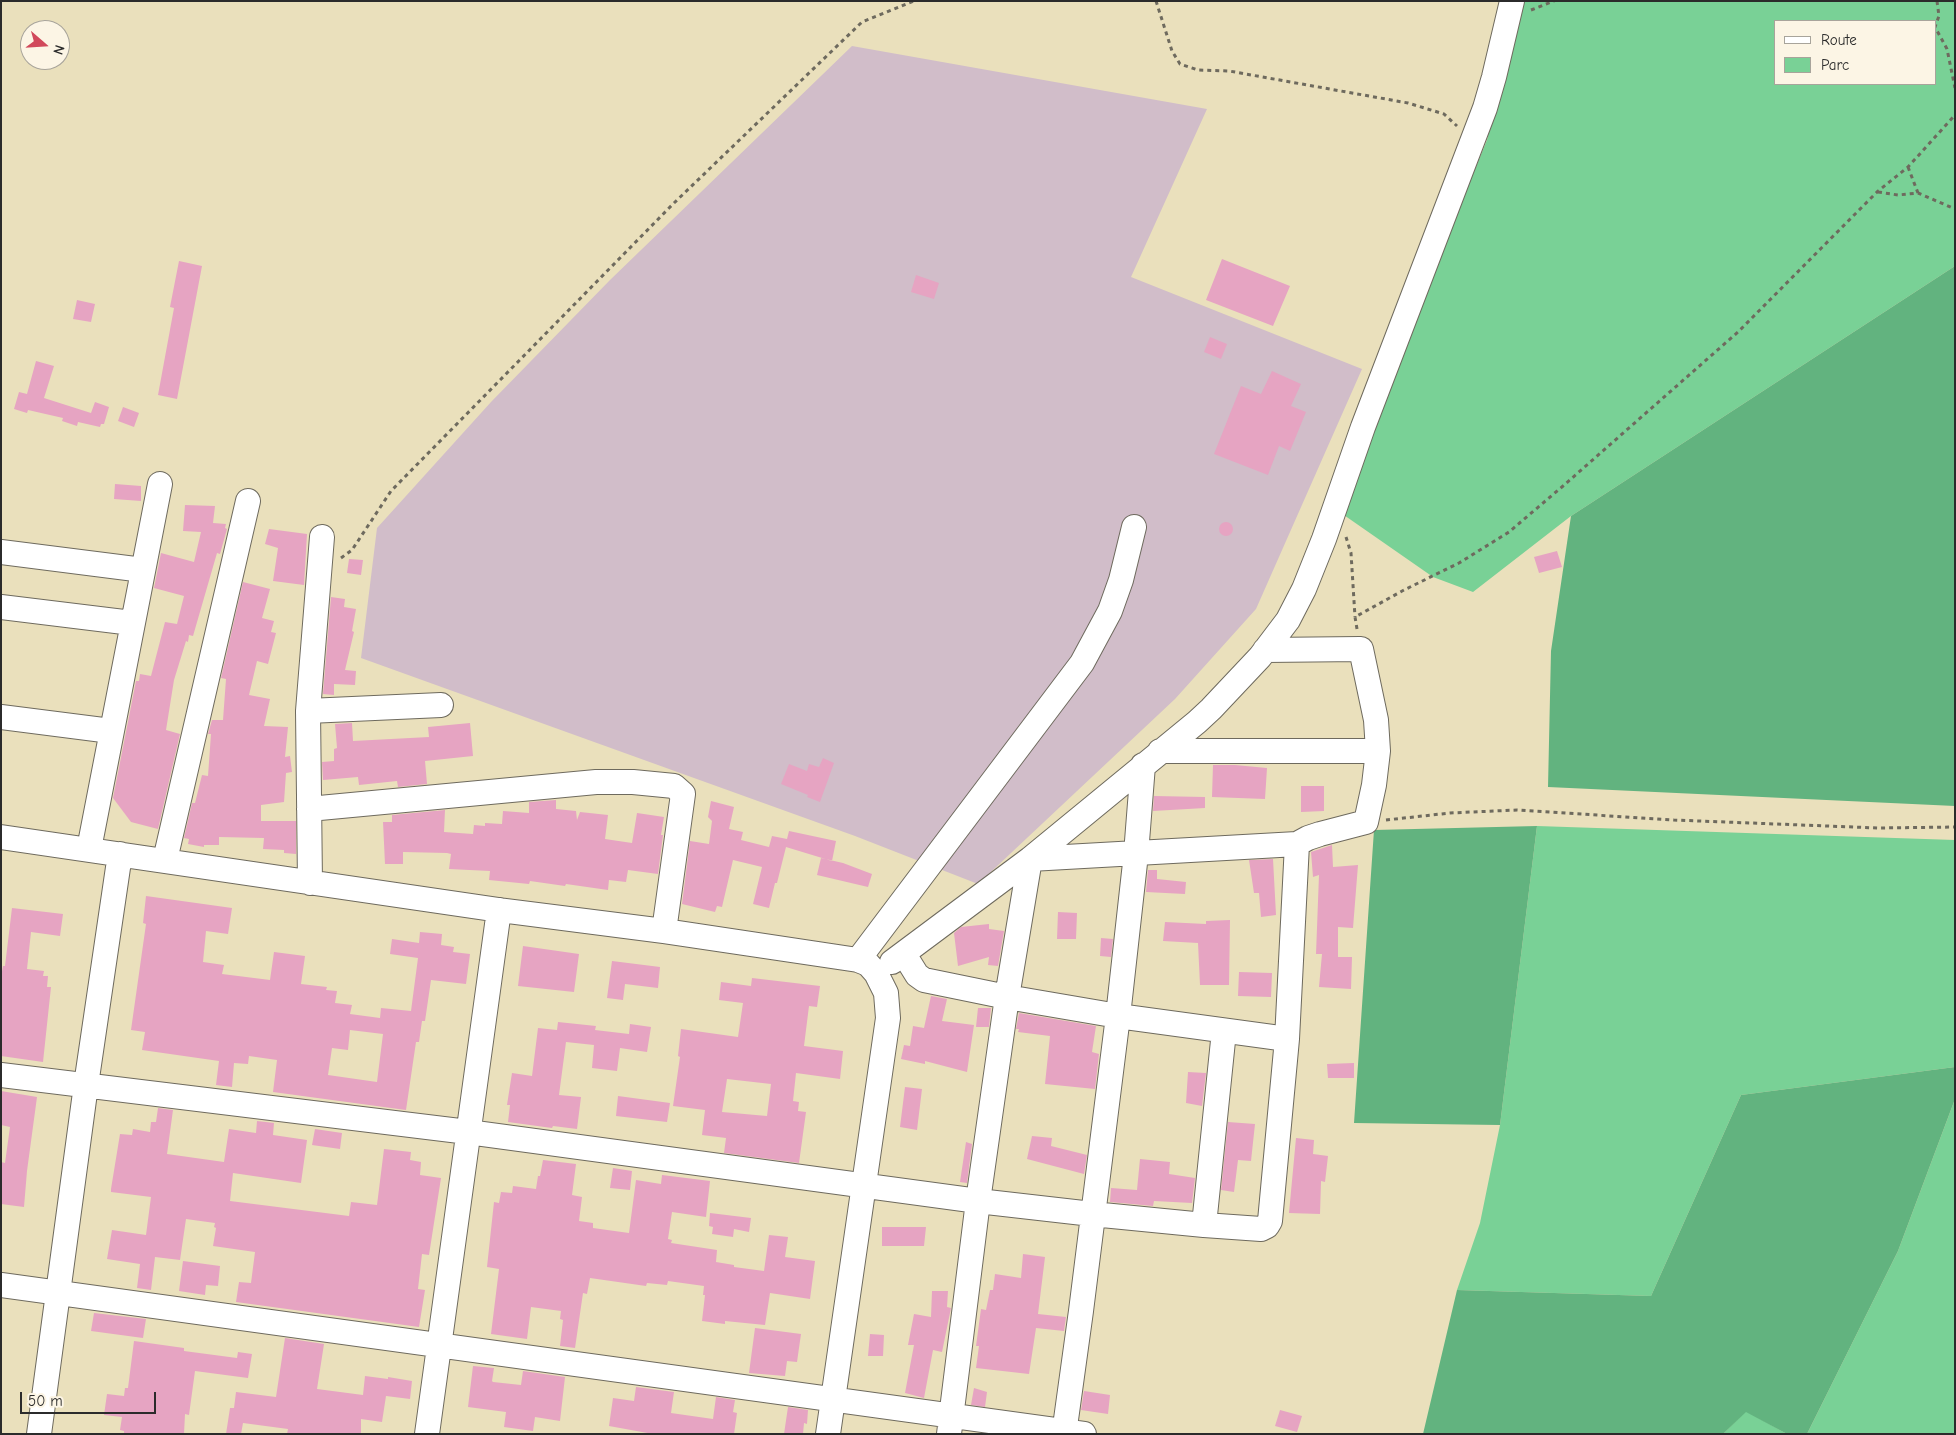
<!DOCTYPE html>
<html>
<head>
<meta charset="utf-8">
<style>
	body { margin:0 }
	#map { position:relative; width:1956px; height:1435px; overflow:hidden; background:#eae0bc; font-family:"Comic Neue",sans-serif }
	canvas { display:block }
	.frame { position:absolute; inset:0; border:2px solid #2b2b2b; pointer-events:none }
	.legend { position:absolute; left:1774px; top:20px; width:162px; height:65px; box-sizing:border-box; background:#fcf5e5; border:1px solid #a8a49b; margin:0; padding:6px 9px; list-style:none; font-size:15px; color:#2b2b2b }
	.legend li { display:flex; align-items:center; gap:10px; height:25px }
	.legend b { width:25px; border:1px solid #a8a49b }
	.north { position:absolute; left:20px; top:20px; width:50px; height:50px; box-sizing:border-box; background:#fcf5e5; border:1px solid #a8a49b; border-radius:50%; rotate:109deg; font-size:14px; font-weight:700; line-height:20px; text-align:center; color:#2b2b2b }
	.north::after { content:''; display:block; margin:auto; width:18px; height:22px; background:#d1495b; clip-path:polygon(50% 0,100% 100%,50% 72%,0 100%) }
	.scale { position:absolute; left:20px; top:1392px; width:136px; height:22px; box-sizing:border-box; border:2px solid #2b2b2b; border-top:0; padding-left:6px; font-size:15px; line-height:18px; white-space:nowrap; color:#2b2b2b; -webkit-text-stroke:4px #fcf5e5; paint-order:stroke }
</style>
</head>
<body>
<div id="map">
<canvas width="1956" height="1435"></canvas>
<div class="frame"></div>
<ul class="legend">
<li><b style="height:6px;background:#fff"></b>Route</li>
<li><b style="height:14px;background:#79d196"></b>Parc</li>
</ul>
<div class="north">N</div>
<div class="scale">50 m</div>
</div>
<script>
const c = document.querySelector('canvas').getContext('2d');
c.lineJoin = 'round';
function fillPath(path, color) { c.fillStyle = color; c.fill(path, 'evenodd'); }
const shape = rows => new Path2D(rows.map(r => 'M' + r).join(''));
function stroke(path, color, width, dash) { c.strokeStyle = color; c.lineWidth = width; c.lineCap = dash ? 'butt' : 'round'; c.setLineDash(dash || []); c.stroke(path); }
fillPath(shape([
	[852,46,1207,109,1131,277,1362,369,1256,609,1175,699,978,884,855,836,361,658,377,528,491,402,610,280]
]), '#d1bdc9');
fillPath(shape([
	[1520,1,1955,1,1955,266,1571,516,1473,592,1433,577,1341,513,1368,429,1487,140],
	[1775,21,1935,21,1935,84,1775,84],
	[1537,826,1955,840,1955,1067,1741,1095,1651,1296,1457,1290,1480,1223,1500,1125],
	[1955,1099,1955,1434,1807,1434,1898,1251],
	[1746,1411,1787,1434,1723,1434]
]), '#79d196');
fillPath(shape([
	[1955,266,1955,806,1548,787,1551,651,1571,516],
	[1537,826,1500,1125,1354,1123,1374,830],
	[1955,1067,1955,1099,1898,1251,1807,1434,1787,1434,1746,1412,1723,1434,1423,1434,1457,1290,1651,1296,1741,1095]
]), '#62b37f');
fillPath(shape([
	[1222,259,1290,286,1273,326,1206,300],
	[179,261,202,266,177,399,158,395,174,308,170,307],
	[916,275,939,283,934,299,911,292],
	[77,300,95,304,91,322,73,319],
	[1210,337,1227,344,1221,359,1204,352],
	[36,361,54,366,44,398,91,413,95,402,109,407,104,424,101,424,100,427,78,422,77,426,62,421,63,418,28,410,27,413,14,409,19,392,27,394],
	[1272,371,1301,384,1291,406,1306,412,1290,451,1279,446,1268,475,1214,454,1241,386,1261,394],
	[123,407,139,413,134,427,118,421],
	[115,484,141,486,141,501,114,499],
	[185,505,215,506,213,523,226,524,225,528,227,529,220,554,217,553,193,636,189,635,188,642,186,641,174,680,166,730,180,734,158,829,131,822,113,798,136,681,139,681,140,674,151,676,165,622,177,624,184,596,154,588,161,553,194,562,201,532,183,531],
	'1219 529a7 7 0 1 1 14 0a7 7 0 1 1-14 0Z',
	[269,529,307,534,304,585,273,581,278,548,265,544],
	[1557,551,1562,567,1539,573,1534,557],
	[349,559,363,560,361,575,347,573],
	[243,582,270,589,262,618,274,621,271,632,276,633,268,664,257,661,249,695,270,699,264,726,288,727,285,757,290,756,292,772,286,773,284,802,261,805,261,821,296,821,296,854,284,853,284,850,263,849,264,838,219,837,219,845,204,845,204,847,188,844,189,839,184,838,192,803,195,803,202,775,208,776,211,734,208,734,212,720,223,720,226,679,221,678],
	[331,597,345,599,344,607,356,609,352,631,354,632,345,670,356,671,355,685,334,684,334,695,323,694],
	[352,723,353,741,429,737,428,727,470,723,473,756,425,761,427,784,398,787,397,781,359,785,358,777,323,780,322,762,334,761,334,749,337,748,335,724],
	[823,758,834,763,820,802,807,797,808,795,781,784,789,764,807,771,809,764,819,767],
	[1213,765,1235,765,1267,768,1265,799,1212,797],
	[1301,786,1324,786,1324,811,1301,812],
	[1154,796,1205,797,1205,808,1153,811],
	[556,800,556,809,576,811,577,820,580,812,608,815,605,839,632,843,637,813,664,817,661,835,663,835,658,874,628,870,626,882,609,880,608,890,566,884,565,886,530,881,529,884,489,880,490,871,449,869,451,854,447,853,403,852,403,864,385,864,383,822,392,822,392,815,445,810,444,832,473,834,474,825,485,826,485,823,502,824,503,811,529,813,529,802],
	[711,801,734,807,729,829,743,832,741,840,769,847,772,836,787,839,789,831,836,841,832,861,786,847,777,883,775,883,769,908,753,904,762,867,733,860,722,907,717,906,715,912,682,904,690,841,709,844,712,821,708,817],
	[1332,845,1333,867,1358,865,1353,928,1338,927,1338,957,1352,957,1351,989,1319,987,1322,954,1316,954,1319,875,1313,877,1311,852],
	[821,858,843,863,872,874,868,887,817,875],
	[1273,859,1276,915,1261,917,1259,893,1254,893,1249,860],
	[1148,870,1157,870,1157,879,1186,882,1185,894,1146,892],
	[146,896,232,908,228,934,206,931,203,962,224,965,222,974,270,980,274,952,305,956,301,984,327,987,326,990,337,991,335,1003,352,1005,350,1014,380,1018,381,1008,411,1011,418,958,390,954,392,939,419,943,420,932,442,934,441,945,454,947,453,952,470,954,466,984,431,980,425,1021,422,1021,419,1042,416,1042,406,1110,273,1092,277,1060,249,1056,248,1064,234,1063,232,1087,216,1085,219,1061,142,1050,145,1032,131,1030,146,924,143,923],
	[350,1030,383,1034,377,1082,328,1075,332,1048,348,1050],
	[12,908,63,914,60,936,31,932,27,969,44,971,43,976,48,976,47,987,51,987,43,1062,1,1056,1,977,3,966,5,966],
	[1058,912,1077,913,1076,939,1057,939],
	[1230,920,1229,985,1200,985,1198,943,1163,941,1165,922,1206,924,1206,921],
	[989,924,989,929,1004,931,998,966,988,965,989,957,958,966,954,933,961,927],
	[1101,938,1113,939,1111,957,1100,956],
	[523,946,579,954,574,992,518,986],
	[612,961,660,967,658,988,625,984,623,1000,607,998],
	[1239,972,1272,973,1271,997,1238,996],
	[752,978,820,986,817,1007,809,1006,804,1046,843,1051,840,1079,796,1073,793,1101,799,1102,798,1111,806,1112,799,1163,724,1153,726,1138,702,1135,705,1110,673,1106,680,1057,678,1056,681,1029,738,1037,743,1003,719,1000,721,982,751,986],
	[727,1079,771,1084,767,1116,722,1112],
	[931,996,947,999,942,1021,974,1025,967,1072,925,1061,925,1064,901,1059,904,1045,910,1046,913,1026,924,1028],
	[978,1008,991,1008,989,1027,976,1027],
	[1019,1013,1096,1026,1092,1052,1099,1054,1095,1089,1045,1084,1050,1036,1018,1032,1019,1029,1016,1029],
	[558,1022,596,1026,595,1030,629,1034,630,1024,651,1027,647,1052,620,1048,617,1071,592,1068,594,1045,566,1042,559,1095,581,1097,577,1129,553,1126,552,1128,508,1122,510,1105,507,1105,512,1073,532,1076,538,1028,557,1030],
	[1354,1063,1354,1078,1328,1078,1327,1064],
	[1188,1072,1206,1073,1202,1106,1186,1103],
	[905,1087,922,1089,917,1130,900,1127],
	[1,1091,37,1097,27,1171,24,1207,1,1204,1,1162,5,1163,10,1127,1,1125],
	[618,1096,670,1103,667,1122,616,1116],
	[158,1108,173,1110,167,1154,224,1162,229,1129,256,1133,257,1121,274,1123,273,1135,307,1140,301,1183,233,1173,230,1201,349,1216,351,1202,377,1205,384,1149,411,1152,410,1160,421,1162,420,1175,441,1178,429,1255,422,1254,418,1289,425,1290,419,1327,236,1302,239,1282,251,1283,255,1252,213,1246,216,1228,214,1227,215,1223,186,1219,180,1260,155,1257,151,1290,137,1288,140,1264,107,1259,112,1230,146,1235,151,1197,111,1192,111,1189,120,1134,132,1135,133,1129,150,1132,151,1122,156,1122],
	[1228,1122,1255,1124,1251,1161,1238,1160,1234,1192,1221,1190],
	[315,1129,342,1133,340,1149,312,1145],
	[1032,1136,1052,1138,1051,1146,1087,1155,1084,1174,1027,1159],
	[1296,1138,1314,1140,1313,1154,1328,1156,1325,1182,1321,1181,1320,1214,1289,1213],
	[966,1142,972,1144,967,1183,960,1182],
	[1140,1159,1170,1162,1169,1174,1195,1178,1192,1203,1154,1201,1153,1206,1110,1202,1111,1188,1137,1190],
	[543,1160,576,1164,572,1195,582,1197,579,1221,593,1223,593,1228,629,1233,636,1180,661,1184,662,1175,710,1181,706,1217,672,1212,668,1239,672,1240,671,1243,717,1250,716,1262,734,1265,734,1267,764,1271,769,1235,788,1237,785,1257,815,1261,810,1299,770,1293,765,1325,725,1321,725,1324,702,1321,705,1295,703,1295,704,1286,668,1281,667,1285,647,1283,646,1286,590,1278,587,1294,583,1293,575,1348,560,1346,563,1320,560,1319,561,1311,531,1307,527,1339,491,1334,499,1269,487,1267,494,1202,499,1203,501,1192,512,1193,513,1186,536,1189,538,1176,540,1176],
	[613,1168,632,1171,630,1190,610,1188],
	[710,1213,751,1218,749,1232,734,1229,733,1237,712,1234,713,1227,709,1226],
	[882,1227,926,1227,924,1246,882,1246],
	[1023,1254,1045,1257,1038,1314,1066,1317,1064,1331,1036,1328,1029,1374,976,1368,979,1346,976,1346,981,1309,986,1310,990,1290,993,1290,995,1274,1021,1278],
	[183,1261,220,1266,218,1286,206,1285,205,1295,179,1291],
	[932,1291,948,1291,947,1307,951,1308,942,1352,933,1350,924,1398,905,1393,914,1345,908,1345,914,1314,931,1317],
	[94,1313,146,1319,143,1338,91,1331],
	[755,1328,801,1334,797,1362,787,1361,785,1376,749,1373],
	[870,1334,884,1335,883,1356,868,1356],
	[285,1338,324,1344,317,1389,363,1395,365,1376,388,1379,388,1377,412,1381,410,1399,386,1396,382,1422,361,1419,361,1434,287,1434,288,1429,243,1423,241,1434,226,1434,230,1408,234,1408,236,1392,276,1397],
	[134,1341,184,1348,184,1351,237,1358,238,1352,252,1354,248,1378,195,1371,189,1415,185,1414,184,1434,124,1434,124,1431,120,1430,122,1417,104,1415,107,1394,124,1396,125,1388,128,1388],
	[473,1366,494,1368,492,1381,493,1382,521,1385,523,1371,565,1377,560,1421,535,1417,533,1431,504,1427,506,1412,468,1407],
	[636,1387,674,1392,671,1413,713,1419,716,1397,735,1400,733,1412,737,1413,734,1434,653,1434,609,1426,613,1398,634,1401],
	[974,1388,987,1392,985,1407,971,1405],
	[1084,1391,1110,1395,1108,1414,1081,1410],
	[788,1407,808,1410,807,1424,804,1423,803,1434,784,1434],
	[1280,1410,1302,1416,1297,1432,1275,1426]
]), '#e6a4c2');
const minor = shape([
	[1,552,143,570],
	[1,607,132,623],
	[308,711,441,705],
	[1,717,111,731],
	[1160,751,1378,751],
	[309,809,596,782,633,782,674,786,683,794,664,931],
	[1,837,499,910,664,931,858,960,868,964,876,973,886,993,888,1018,828,1434],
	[89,849,160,484],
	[165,860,248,501],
	[310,883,308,711,322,537],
	[858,960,1082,663,1110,611,1121,580,1134,527],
	[892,962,1030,859,1197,722,1211,709,1260,657,1288,620,1304,589,1324,539,1363,427,1485,108,1494,77,1512,1],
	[1287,1039,1297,844],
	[1,1075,468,1132,978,1201,1092,1214,1204,1225,1261,1229,1267,1226,1270,1221,1287,1039,1118,1016,1007,997,924,980,917,975,904,954],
	[1204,1225,1224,1031],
	[1,1285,1084,1434],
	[39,1434,86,1085,120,854],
	[427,1434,499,910],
	[949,1434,978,1201,1007,997,1030,859,1297,844,1308,838,1320,834,1366,822,1374,785,1378,751,1376,720,1361,649,1265,650],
	[1064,1434,1081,1311,1118,1016,1136,854,1143,765]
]);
stroke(minor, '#6e6a5e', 26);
stroke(shape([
	[1156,1,1172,51,1180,64,1198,70,1229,71,1408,103,1444,114,1457,126],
	[1937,1,1939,16,1935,27,1947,49,1955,88],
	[1531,10,1554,1],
	[1908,167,1918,193],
	[1878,192,1898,195,1918,193,1955,209],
	[1346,537,1351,553,1355,617],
	[341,558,352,550,391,491,674,203,862,22,914,1],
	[1357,629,1355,617,1404,590,1459,563,1509,532,1563,486,1738,332,1877,192,1908,167,1955,115],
	[1386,820,1450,813,1517,810,1674,820,1878,828,1955,827]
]), '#6e6a5e', 3, [4, 4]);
stroke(minor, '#fff', 24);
</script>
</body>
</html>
